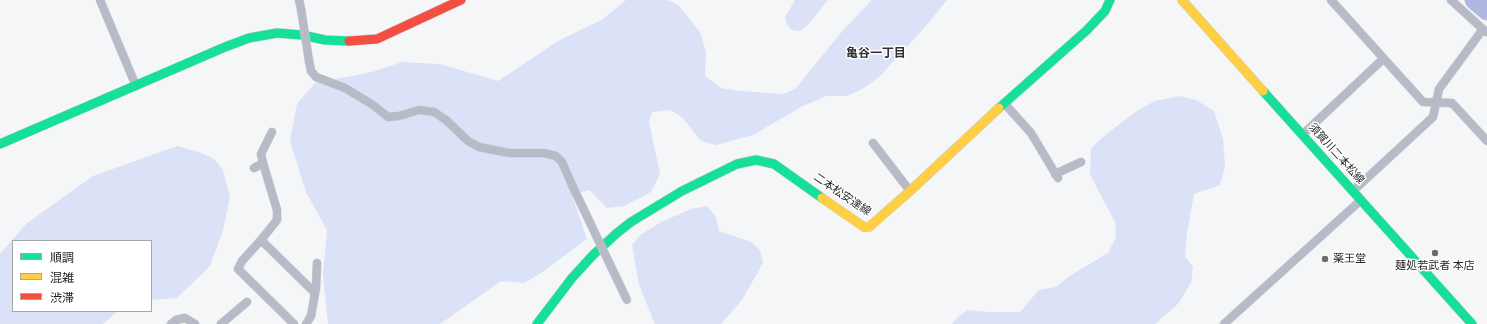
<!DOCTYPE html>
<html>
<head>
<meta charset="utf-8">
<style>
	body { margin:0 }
	#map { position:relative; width:1487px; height:324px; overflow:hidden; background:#f5f6f8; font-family:"Roboto Condensed","Noto Sans JP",sans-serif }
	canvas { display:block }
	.legend { position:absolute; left:12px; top:240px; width:140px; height:72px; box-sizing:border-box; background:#fff; border:1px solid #a5a6a6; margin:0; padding:5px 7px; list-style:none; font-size:12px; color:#1f2021 }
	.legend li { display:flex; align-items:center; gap:8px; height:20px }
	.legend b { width:20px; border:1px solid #a5a6a6 }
</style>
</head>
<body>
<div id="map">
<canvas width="1487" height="324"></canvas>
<ul class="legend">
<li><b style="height:5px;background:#16e098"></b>順調</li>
<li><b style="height:5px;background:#ffcf43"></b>混雑</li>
<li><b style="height:5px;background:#f24e42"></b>渋滞</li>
</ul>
</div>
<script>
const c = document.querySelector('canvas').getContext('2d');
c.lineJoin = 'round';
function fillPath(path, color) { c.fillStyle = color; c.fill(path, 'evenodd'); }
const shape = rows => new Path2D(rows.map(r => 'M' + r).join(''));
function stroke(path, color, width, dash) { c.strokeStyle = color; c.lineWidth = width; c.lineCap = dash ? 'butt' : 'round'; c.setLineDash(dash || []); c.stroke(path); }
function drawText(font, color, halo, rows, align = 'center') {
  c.font = font + ' "Roboto Condensed","Noto Sans JP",sans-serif'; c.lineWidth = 3; c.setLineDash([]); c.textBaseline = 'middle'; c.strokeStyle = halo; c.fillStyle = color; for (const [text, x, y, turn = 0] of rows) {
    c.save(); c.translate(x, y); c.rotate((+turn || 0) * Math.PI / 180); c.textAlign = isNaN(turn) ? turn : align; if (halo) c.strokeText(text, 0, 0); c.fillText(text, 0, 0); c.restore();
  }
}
fillPath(shape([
	[626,0,667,0,678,5,700,32,706,52,705,76,721,88,740,91,783,94,795,89,844,29,872,0,947,0,927,25,880,76,864,88,847,96,826,96,801,107,753,135,716,145,701,141,682,117,670,110,652,112,649,122,660,174,651,192,624,206,607,208,589,190,572,195,587,239,541,273,524,283,501,281,440,324,328,324,323,275,327,230,306,192,290,141,297,104,315,83,372,72,402,62,440,64,498,81,558,41,603,19],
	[795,0,828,0,807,26,800,31,792,30,787,25,785,18],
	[1179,96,1196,100,1214,111,1223,139,1225,166,1220,185,1194,194,1187,233,1185,257,1193,267,1191,283,1178,304,1155,324,952,324,960,315,968,310,987,312,1020,312,1039,290,1056,287,1068,277,1108,253,1116,237,1115,222,1090,175,1091,148,1104,136,1138,110,1155,101],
	[177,146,202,153,214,159,223,170,230,197,223,230,210,266,177,298,151,300,151,241,13,241,13,311,118,311,103,324,0,324,0,254,26,224,93,176],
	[707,206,716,217,719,231,751,242,760,250,763,263,742,300,721,324,655,324,639,285,632,245,640,235,661,222,691,209]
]), '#dbe1f7');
stroke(shape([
	[1474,0,1487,11]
]), '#aeb8e0', 19);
const street = shape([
	[100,0,136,86],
	[299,0,301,9],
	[1331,0,1423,102,1452,103,1487,141],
	[1451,0,1486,32],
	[309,61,311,71,316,77,345,88,373,105,388,117,399,116,419,110,434,112,446,120,468,141,479,147,509,153,544,153,556,156,562,162,572,185],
	[1004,103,1031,133,1058,178],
	[1302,135,1383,59],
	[873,143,910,191],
	[254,168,263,163],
	[1055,174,1081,162],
	[1353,191,1433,117,1439,89,1483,29],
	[261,240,277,220,277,210,263,163,261,154,272,132],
	[171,324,176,320,185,318,195,324],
	[221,324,247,302],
	[294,324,238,269,242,261,261,240,315,293],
	[306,324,311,316,316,288,317,263],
	[1224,324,1361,200]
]);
const fast = shape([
	[1263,91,1472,324],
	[999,108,1087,30,1105,11,1110,0],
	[0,144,225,47,249,38,277,33,302,35,325,40,349,41],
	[537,324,572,278,593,255,617,233,631,222,682,191,737,164,756,160,774,164,822,198]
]);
const slow = shape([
	[1182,0,1263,91],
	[822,198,864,227,869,227,910,191,999,108]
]);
const jam = shape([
	[349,41,377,39,461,0]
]);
stroke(street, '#cfcfd0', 9);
stroke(fast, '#cfcfd0', 10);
stroke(slow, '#cfcfd0', 10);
stroke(jam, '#cfcfd0', 10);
stroke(street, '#b7bac7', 8);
stroke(fast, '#16e098', 9);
stroke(slow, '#ffcf43', 9);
stroke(jam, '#f24e42', 9);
const streetBridge = shape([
	[301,9,309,61],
	[572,185,627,300]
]);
stroke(streetBridge, '#cfcfd0', 9, []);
stroke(streetBridge, '#b7bac7', 8);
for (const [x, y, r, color] of [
	[1435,253,4,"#6a6b6c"],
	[1325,259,4,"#6a6b6c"]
]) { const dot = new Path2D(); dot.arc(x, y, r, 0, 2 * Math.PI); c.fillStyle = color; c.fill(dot); stroke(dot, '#fff', 1.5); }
drawText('11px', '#1f2021', '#fff', [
	["須賀川二本松線",1336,154,48],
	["二本松安達線",842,195,34]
]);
drawText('11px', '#1f2021', '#fff', [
	["薬王堂",1333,259],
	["麺処若武者 本店",1435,266,"center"]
], 'left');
drawText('bold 12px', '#303134', '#fff', [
	["亀谷一丁目",876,54]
]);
</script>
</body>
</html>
